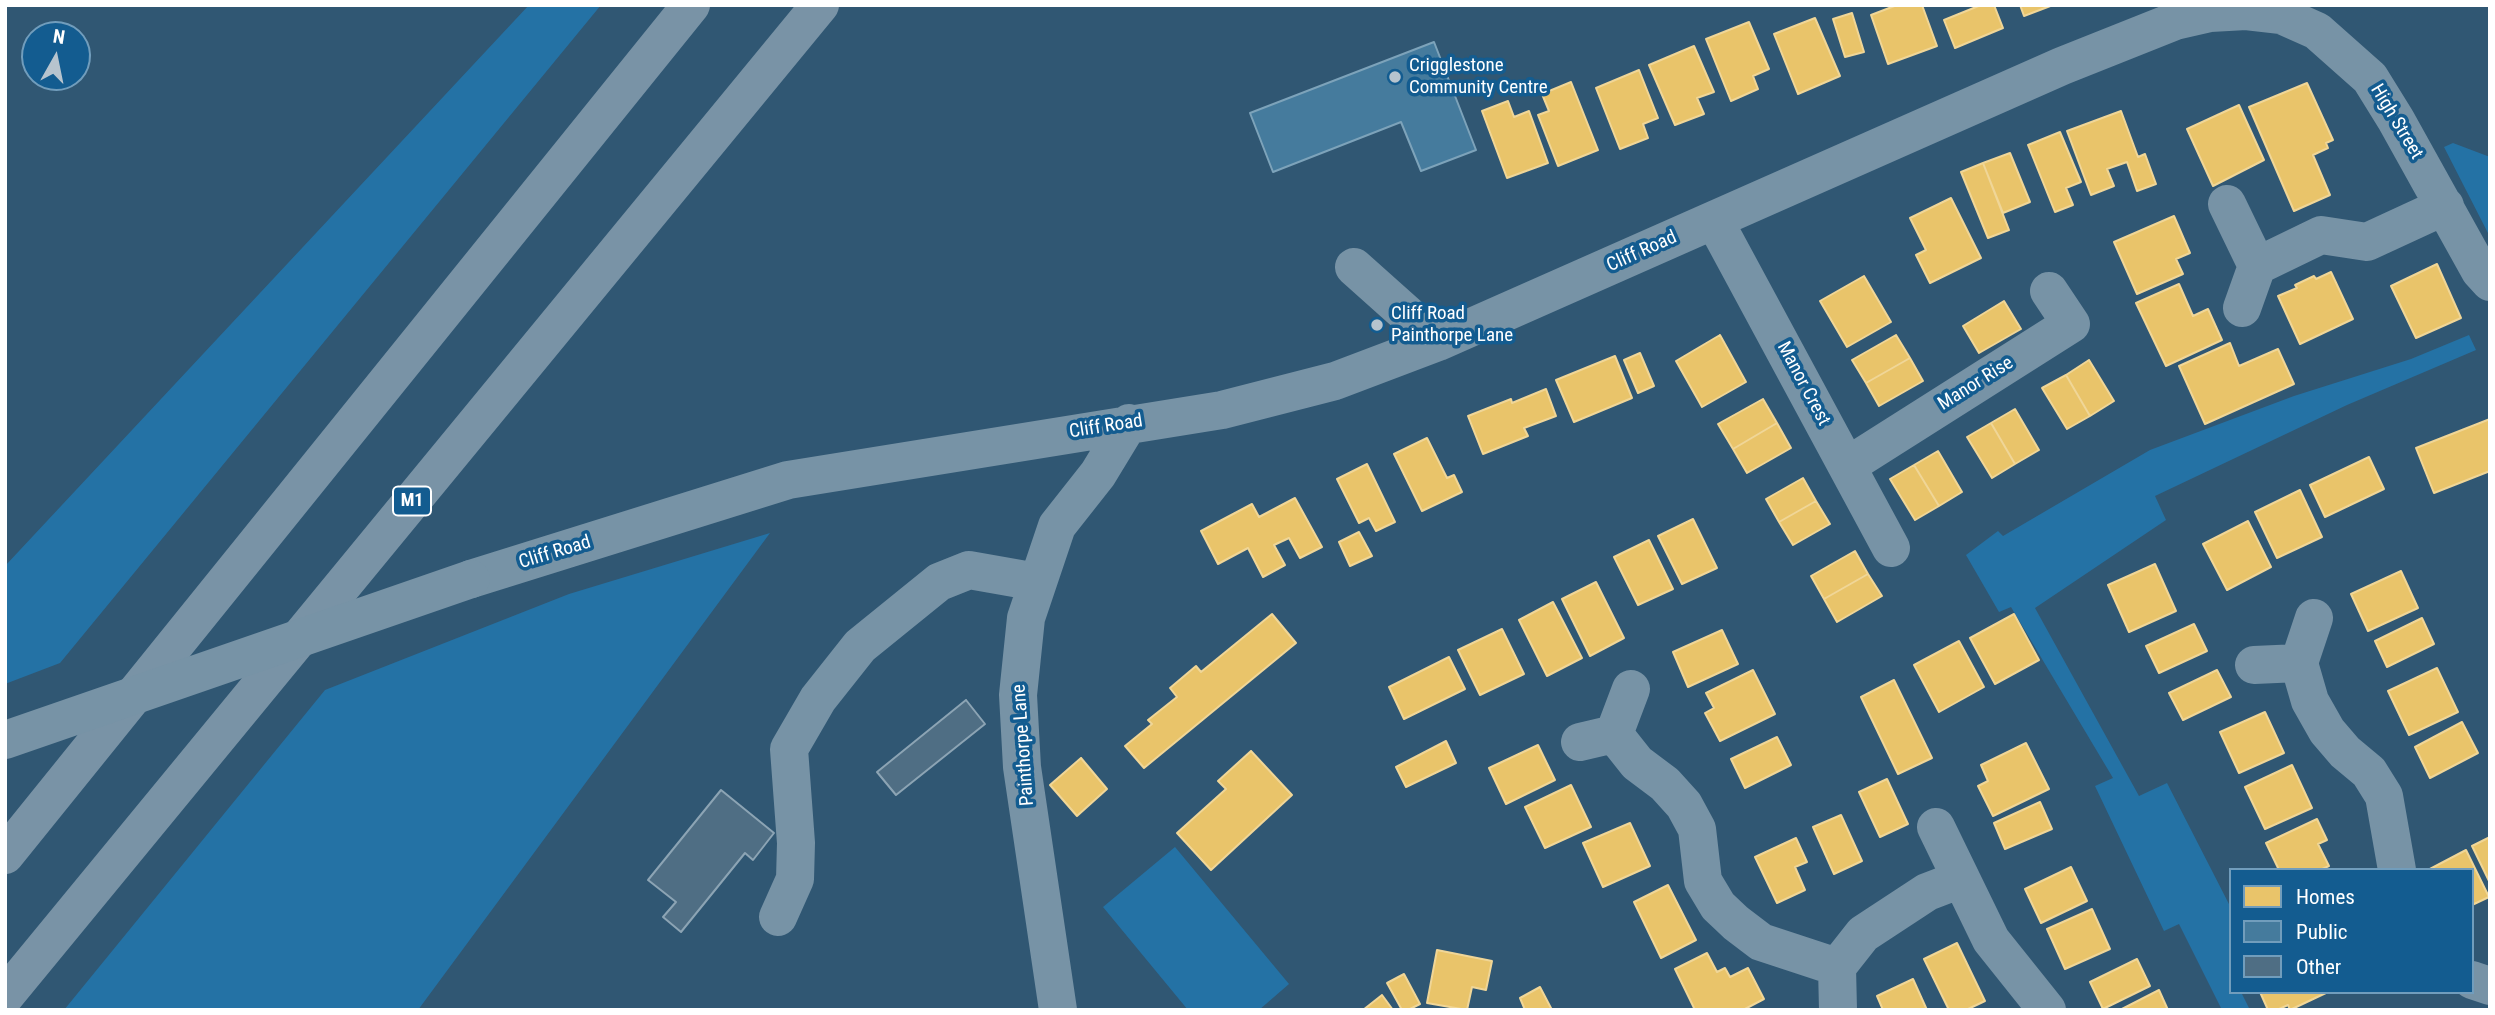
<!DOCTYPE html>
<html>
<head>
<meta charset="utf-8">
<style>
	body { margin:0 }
	#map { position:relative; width:2495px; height:1015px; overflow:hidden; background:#305773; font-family:"Roboto Condensed",sans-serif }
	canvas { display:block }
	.frame { position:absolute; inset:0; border:7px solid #fff; pointer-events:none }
	.legend { position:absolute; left:2229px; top:868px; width:245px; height:126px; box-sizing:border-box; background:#135c90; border:2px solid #719dbc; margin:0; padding:9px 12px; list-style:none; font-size:21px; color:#fff }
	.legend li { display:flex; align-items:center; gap:14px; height:35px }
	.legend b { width:35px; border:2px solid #719dbc }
	.north { position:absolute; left:21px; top:21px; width:70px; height:70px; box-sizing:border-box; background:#135c90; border:2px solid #719dbc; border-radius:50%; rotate:9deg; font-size:19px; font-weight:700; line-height:28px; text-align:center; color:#fff }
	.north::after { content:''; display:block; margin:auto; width:24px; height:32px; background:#b7c4ce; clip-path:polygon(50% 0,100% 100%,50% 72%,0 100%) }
</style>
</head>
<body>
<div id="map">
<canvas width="2495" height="1015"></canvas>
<div class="frame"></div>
<ul class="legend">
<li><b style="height:19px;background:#e9c46a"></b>Homes</li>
<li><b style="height:19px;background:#457b9d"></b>Public</li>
<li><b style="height:19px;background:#4f6e84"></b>Other</li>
</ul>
<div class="north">N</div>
</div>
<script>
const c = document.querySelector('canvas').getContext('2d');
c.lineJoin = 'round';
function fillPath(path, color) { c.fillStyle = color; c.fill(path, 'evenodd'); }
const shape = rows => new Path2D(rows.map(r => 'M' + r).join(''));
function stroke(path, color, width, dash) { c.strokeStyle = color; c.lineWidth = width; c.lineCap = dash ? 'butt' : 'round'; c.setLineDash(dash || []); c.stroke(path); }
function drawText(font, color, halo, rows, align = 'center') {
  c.font = font + ' "Roboto Condensed",sans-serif'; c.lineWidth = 7; c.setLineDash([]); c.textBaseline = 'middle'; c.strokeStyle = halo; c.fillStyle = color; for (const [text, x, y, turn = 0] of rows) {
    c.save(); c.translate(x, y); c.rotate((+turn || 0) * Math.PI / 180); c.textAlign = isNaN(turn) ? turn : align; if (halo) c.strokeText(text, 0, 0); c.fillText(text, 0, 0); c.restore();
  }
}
fillPath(shape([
	[529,5,601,5,60,663,5,684,5,566],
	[2453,143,2490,157,2490,237,2444,147],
	[2469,335,2476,350,2347,405,2155,496,2166,520,2035,608,2139,796,2167,783,2231,908,2231,992,2241,992,2250,1010,2222,1010,2179,924,2164,931,2095,786,2113,778,2011,607,1999,612,1966,555,1998,531,2003,536,2150,450,2294,396,2411,359],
	[770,533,418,1010,64,1010,325,690,569,594],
	[1175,847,1289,984,1259,1010,1188,1010,1103,907]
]), '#2472a5');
const homes = shape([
	[1897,5,1922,5,1937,46,1888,64,1871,15,1897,5],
	[1981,5,1994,5,2003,28,1955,48,1944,20,1981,5],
	[2020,5,2053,5,2024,16,2020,5],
	[1852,13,1864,52,1845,57,1833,19,1852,13],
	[1815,18,1840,76,1798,94,1774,34,1815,18],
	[1749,22,1769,69,1753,76,1758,89,1731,101,1706,39,1749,22],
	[1694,46,1714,92,1697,98,1704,114,1675,125,1649,65,1694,46],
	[1639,70,1658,118,1643,124,1648,138,1620,149,1596,88,1639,70],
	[1571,82,1598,150,1558,166,1538,115,1549,111,1542,94,1571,82],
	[2307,83,2333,140,2326,143,2328,148,2313,155,2330,195,2294,211,2249,107,2307,83],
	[1508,101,1514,117,1529,111,1548,163,1507,178,1482,111,1508,101],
	[2239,105,2264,160,2213,186,2187,129,2239,105],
	[2121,111,2138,157,2145,154,2156,184,2137,191,2127,162,2107,169,2114,186,2091,195,2067,131,2121,111],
	[2060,132,2081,182,2066,188,2073,205,2055,212,2028,145,2060,132],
	[2010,153,2030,202,2003,213,1983,163,2010,153],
	[1983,163,2009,230,1988,238,1961,172,1983,163],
	[1951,198,1981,258,1930,283,1916,255,1926,250,1910,218,1951,198],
	[2174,216,2190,253,2176,259,2183,274,2137,294,2114,242,2174,216],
	[2437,264,2461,318,2416,338,2391,286,2437,264],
	[2331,272,2353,319,2300,344,2278,296,2297,288,2295,285,2314,276,2316,279,2331,272],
	[1864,276,1891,322,1847,347,1820,301,1864,276],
	[2179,284,2193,316,2208,309,2222,340,2166,366,2136,303,2179,284],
	[2004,301,2021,329,1979,353,1963,326,2004,301],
	[1720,335,1746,382,1702,407,1676,361,1720,335],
	[1896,335,1910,358,1866,383,1852,360,1896,335],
	[2230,343,2239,366,2278,349,2294,384,2205,424,2179,366,2230,343],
	[1640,353,1654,386,1638,393,1624,360,1640,353],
	[1615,356,1632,398,1574,422,1556,380,1615,356],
	[1910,358,1923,381,1879,406,1866,383,1910,358],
	[2089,360,2114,401,2090,416,2066,375,2089,360],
	[2066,375,2090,416,2067,429,2042,388,2066,375],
	[1546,389,1556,416,1524,428,1528,436,1483,454,1468,416,1511,399,1512,403,1546,389],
	[1763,399,1777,423,1733,449,1718,424,1763,399],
	[2015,409,2039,450,2015,464,1991,423,2015,409],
	[2490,419,2490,471,2434,493,2416,448,2490,419],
	[1777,423,1791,448,1747,473,1733,449,1777,423],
	[1991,423,2015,464,1992,478,1967,437,1991,423],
	[1427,438,1447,478,1454,475,1462,492,1422,511,1394,454,1427,438],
	[1938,451,1962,492,1939,506,1914,465,1938,451],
	[2369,457,2384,489,2325,517,2310,485,2369,457],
	[1367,464,1395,522,1376,531,1369,518,1359,523,1337,479,1367,464],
	[1914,465,1939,506,1915,520,1890,479,1914,465],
	[1803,478,1816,501,1779,522,1766,499,1803,478],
	[2300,490,2322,537,2277,558,2255,512,2300,490],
	[1295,498,1322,547,1300,558,1289,538,1274,545,1285,565,1263,577,1248,548,1218,564,1201,531,1252,504,1259,517,1295,498],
	[1816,501,1830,524,1793,545,1779,522,1816,501],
	[1693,519,1717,568,1682,584,1658,536,1693,519],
	[2248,521,2271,567,2227,590,2203,544,2248,521],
	[1359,532,1372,556,1350,566,1339,542,1359,532],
	[1649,540,1673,589,1638,605,1614,557,1649,540],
	[1855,551,1868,574,1824,599,1811,576,1855,551],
	[2155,564,2176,611,2129,632,2108,585,2155,564],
	[2401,571,2418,608,2368,631,2351,594,2401,571],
	[1868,574,1882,596,1837,622,1824,599,1868,574],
	[1596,582,1624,638,1590,656,1562,599,1596,582],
	[1553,602,1582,658,1547,676,1519,620,1553,602],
	[1272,614,1296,643,1144,768,1125,746,1152,724,1148,720,1177,697,1170,688,1196,666,1201,672,1272,614],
	[2014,614,2039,660,1995,684,1970,638,2014,614],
	[2422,618,2434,644,2387,667,2375,641,2422,618],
	[2194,624,2207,651,2159,673,2146,646,2194,624],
	[1502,629,1524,674,1480,695,1458,650,1502,629],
	[1722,630,1738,664,1688,687,1673,652,1722,630],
	[1959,641,1984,687,1939,712,1914,665,1959,641],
	[1449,657,1465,689,1404,719,1389,687,1449,657],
	[2437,668,2458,712,2409,735,2388,691,2437,668],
	[1753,670,1775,714,1720,741,1705,713,1714,708,1706,693,1753,670],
	[2217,670,2231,697,2183,720,2169,693,2217,670],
	[1894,680,1932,758,1898,774,1861,697,1894,680],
	[2265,712,2284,753,2239,773,2220,732,2265,712],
	[2462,722,2478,753,2430,778,2415,747,2462,722],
	[1777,737,1791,765,1745,788,1731,759,1777,737],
	[1446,741,1456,763,1406,787,1396,767,1446,741],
	[2026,743,2049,789,1993,816,1978,786,1988,781,1981,765,2026,743],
	[1538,745,1555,780,1506,804,1489,768,1538,745],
	[1251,751,1292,795,1211,870,1177,833,1226,789,1218,781,1251,751],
	[1081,758,1107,789,1077,816,1050,785,1081,758],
	[2292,765,2312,808,2265,829,2245,787,2292,765],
	[1887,779,1908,824,1880,837,1859,792,1887,779],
	[1571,785,1591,827,1545,848,1525,807,1571,785],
	[2040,802,2052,829,2005,849,1994,823,2040,802],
	[1841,815,1862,861,1834,874,1813,827,1841,815],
	[2317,819,2327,840,2318,844,2329,866,2320,870,2279,870,2266,843,2317,819],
	[1630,823,1650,866,1603,887,1583,843,1630,823],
	[2490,837,2490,883,2472,846,2490,837],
	[1796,838,1807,862,1795,867,1805,890,1777,903,1755,857,1796,838],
	[2466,850,2489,897,2472,905,2472,870,2428,870,2466,850],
	[2071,867,2087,901,2041,923,2025,889,2071,867],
	[1668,885,1696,940,1661,958,1634,902,1668,885],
	[2092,909,2110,949,2065,969,2047,929,2092,909],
	[1957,943,1985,1001,1966,1010,1949,1010,1924,959,1957,943],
	[1437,950,1492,961,1486,990,1472,987,1467,1010,1427,1003,1437,950],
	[1707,953,1717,972,1725,968,1730,977,1748,968,1764,999,1743,1010,1695,1010,1675,969,1707,953],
	[2137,959,2150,986,2103,1009,2090,982,2137,959],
	[1404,974,1420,1004,1408,1010,1402,1010,1387,983,1404,974],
	[1913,979,1927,1010,1883,1010,1877,996,1913,979],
	[1540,987,1552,1010,1525,1010,1520,998,1540,987],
	[2159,990,2168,1010,2120,1010,2159,990],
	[2260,992,2328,992,2290,1010,2288,1005,2277,1010,2268,1010,2260,992],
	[1382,995,1393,1010,1363,1010,1382,995]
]);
fillPath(homes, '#e9c46a');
stroke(homes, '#f0d697', 2);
const public = shape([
	[1434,42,1476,150,1421,171,1401,122,1273,172,1250,113,1434,42]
]);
fillPath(public, '#457b9d');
stroke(public, '#7da3ba', 2);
const building = shape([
	[966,700,985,724,896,795,877,772,966,700],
	[721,790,774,833,753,860,745,853,681,932,663,917,676,902,648,880,721,790]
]);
fillPath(building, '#4f6e84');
stroke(building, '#8ca4b4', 2);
stroke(shape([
	[2227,204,2257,266,2321,235,2367,242,2445,206],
	[1714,220,1891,548],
	[1354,267,1438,342],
	[2242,308,2257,266],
	[1847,466,2071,324,2049,291],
	[471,579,788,480,1222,410,1335,381,1438,342,2062,66,2175,21,2210,13,2246,11,2281,15,2317,31,2370,78,2396,120,2480,271,2490,282],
	[2299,663,2310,701,2327,731,2345,752,2369,772,2384,796,2397,870],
	[2254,665,2299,663,2314,618],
	[1614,734,1637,763,1665,784,1684,805,1697,829,1703,881,1718,906,1736,923,1761,942,1837,967],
	[1580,742,1614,734,1631,689],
	[1936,827,1991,940,2047,1010],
	[778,917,795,879,796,843,789,749,818,699,860,646,939,582,969,570,1037,582],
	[2472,980,2490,986],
	[1058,1010,1022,767,1018,695,1026,618,1057,526,1098,474,1129,423],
	[1838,1010,1837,967,1863,934,1927,892,1961,879]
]), '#7793a6', 38);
stroke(shape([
	[5,855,691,5],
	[5,996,820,5]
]), '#7993a6', 38);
stroke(shape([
	[5,740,471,579]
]), '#7793a6', 38);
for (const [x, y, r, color] of [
	[1395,77,7,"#b7c4ce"],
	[1377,325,7,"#b7c4ce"]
]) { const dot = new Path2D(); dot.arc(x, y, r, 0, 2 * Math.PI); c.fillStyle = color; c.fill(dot); stroke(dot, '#135c90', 2.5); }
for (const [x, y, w] of [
	[412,501,38]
]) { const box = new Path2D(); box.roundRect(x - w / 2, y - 14.5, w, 29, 5); c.fillStyle = '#135c90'; c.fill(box); stroke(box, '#fff', 2); }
drawText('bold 18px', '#fff', null, [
	["M1",412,501]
]);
drawText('19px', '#fff', '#135c90', [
	["Crigglestone",1409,66],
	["Community Centre",1409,88],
	["Cliff Road",1391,314],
	["Painthorpe Lane",1391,336]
], 'left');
drawText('19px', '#fff', '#135c90', [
	["High Street",2396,122,59],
	["Cliff Road",1642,252,-24],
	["Manor Crest",1803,384,62],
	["Manor Rise",1976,384,-32],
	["Cliff Road",1106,427,-9],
	["Cliff Road",555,553,-17],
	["Painthorpe Lane",1024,745,-94]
]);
</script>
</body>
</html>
